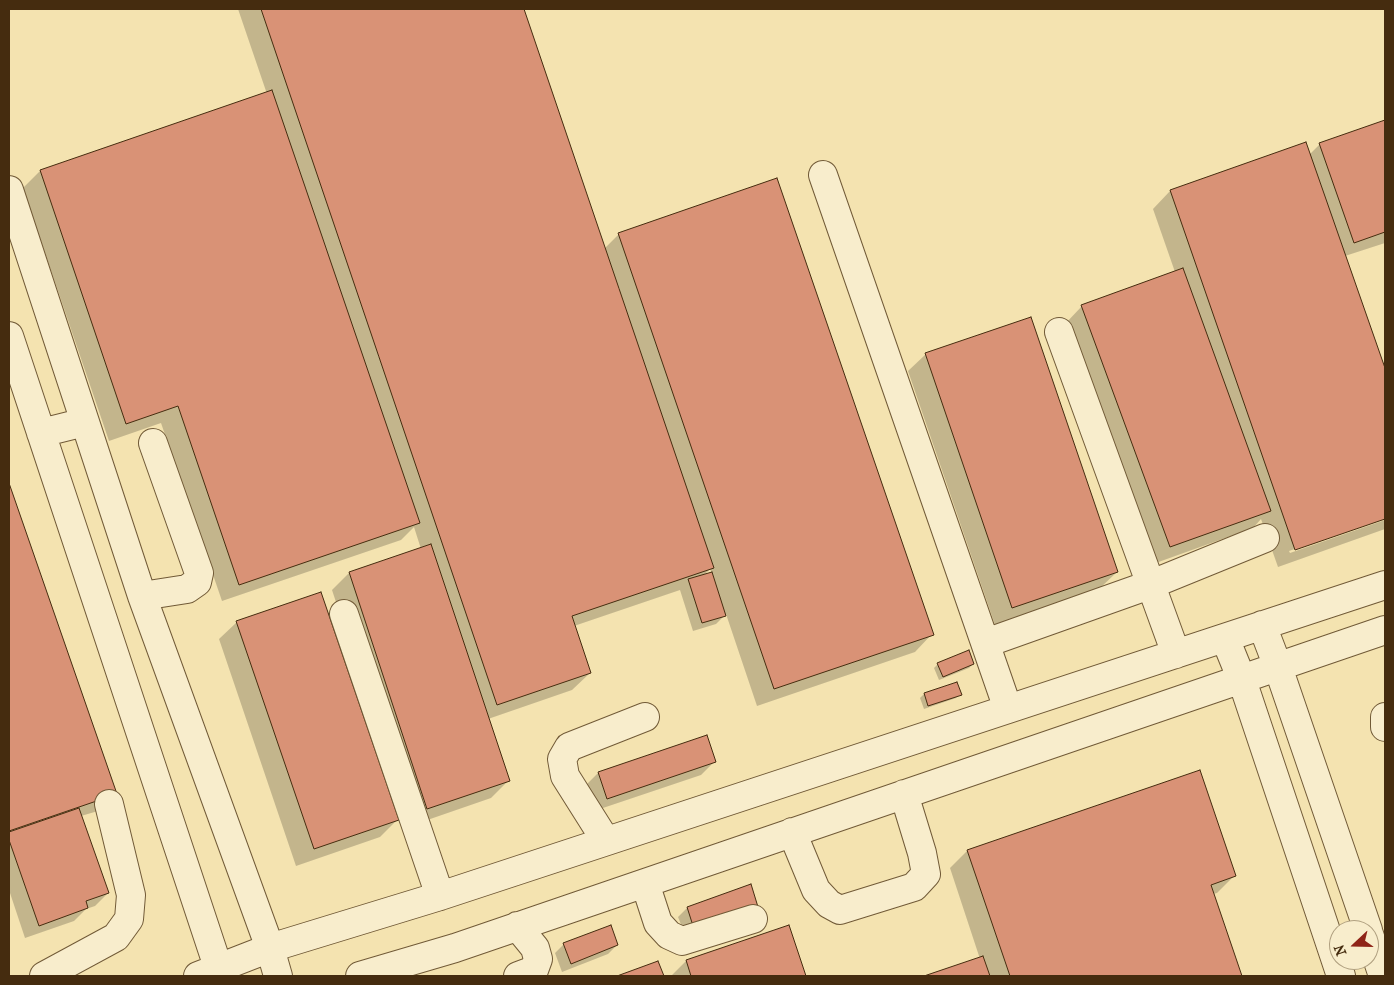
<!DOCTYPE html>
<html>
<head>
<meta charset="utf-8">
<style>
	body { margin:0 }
	#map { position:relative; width:1394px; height:985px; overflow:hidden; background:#f4e3b0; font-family:"IM FELL French Canon",serif }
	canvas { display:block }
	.frame { position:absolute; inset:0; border:10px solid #452c0f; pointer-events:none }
	.north { position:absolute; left:1329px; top:920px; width:50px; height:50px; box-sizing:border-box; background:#f8edcc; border:1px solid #b0a080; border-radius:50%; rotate:249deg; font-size:14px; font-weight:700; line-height:20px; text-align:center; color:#452c0f }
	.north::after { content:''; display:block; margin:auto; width:18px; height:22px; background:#8f2418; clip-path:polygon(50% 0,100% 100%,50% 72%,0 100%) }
</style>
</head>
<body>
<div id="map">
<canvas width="1394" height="985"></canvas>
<div class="frame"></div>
<div class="north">N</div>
</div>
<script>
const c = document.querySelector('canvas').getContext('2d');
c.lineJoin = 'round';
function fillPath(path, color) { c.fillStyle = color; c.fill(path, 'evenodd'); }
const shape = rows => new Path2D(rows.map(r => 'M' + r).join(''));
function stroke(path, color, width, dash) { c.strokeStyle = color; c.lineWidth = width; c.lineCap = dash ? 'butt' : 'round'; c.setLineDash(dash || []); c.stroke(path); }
fillPath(shape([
	[238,9,522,9,604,249,619,234,932,634,915,652,757,706,726,614,716,624,693,631,680,590,574,626,590,673,572,690,488,719,508,781,491,798,410,826,332,590,349,573,421,549,414,527,401,540,222,601,161,423,109,441,23,188,40,171,267,94],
	[710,569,712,573,703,576],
	[1385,121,1385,243,1345,256,1385,372,1385,517,1289,551,1290,553,1385,520,1385,529,1278,567,1261,519,1253,528,1153,564,1065,324,1082,306,1175,272,1153,209,1170,191,1306,144,1309,155,1320,144],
	[926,354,1117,572,1099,589,995,625,908,371],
	[9,487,116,793,98,811,81,816,108,893,95,906,86,909,74,921,25,938,9,890],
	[237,622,397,820,380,837,296,866,219,639],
	[938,664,973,664,969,668,939,680,934,668],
	[957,683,960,694,956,698,924,709,920,698,924,694],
	[714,762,701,775,594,811,585,786,598,773],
	[967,851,1234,876,1217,893,1213,894,1241,976,928,976,980,959,950,868],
	[750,886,686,937,678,917,687,908],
	[788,927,805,976,671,976,686,961],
	[564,944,617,945,608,954,562,972,555,953]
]), '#0003');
const building = shape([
	[261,9,524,9,714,568,572,616,591,673,497,705,261,9],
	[272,90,420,523,239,585,178,406,126,424,40,170,272,90],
	[1385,120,1385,232,1354,243,1319,143,1385,120],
	[1306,142,1385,368,1385,519,1295,550,1170,190,1306,142],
	[777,178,934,635,774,689,618,233,777,178],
	[1183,268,1271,511,1170,547,1081,305,1183,268],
	[1031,317,1118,572,1012,608,925,353,1031,317],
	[9,483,117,794,9,831,9,483],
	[431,544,510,781,427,809,349,572,431,544],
	[712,572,726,616,702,623,688,579,712,572],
	[321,592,399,820,314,849,236,621,321,592],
	[969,650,974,664,943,677,937,663,969,650],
	[957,682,962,695,928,706,924,693,957,682],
	[707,735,716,762,607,799,598,772,707,735],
	[1200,770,1236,876,1211,885,1242,976,1010,976,967,850,1200,770],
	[79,808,109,893,86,901,88,908,39,926,9,840,9,832,79,808],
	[751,884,758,907,694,929,687,907,751,884],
	[611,925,618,945,571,964,563,943,611,925],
	[789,925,806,976,691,976,686,960,789,925],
	[983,956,990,976,924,976,983,956],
	[658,961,664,976,617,976,658,961]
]);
fillPath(building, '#d99276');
stroke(building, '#452c0f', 1);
const minor = shape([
	[823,175,1008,709],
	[9,190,142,596,270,948,278,976],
	[1059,332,1176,654],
	[9,336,221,976],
	[41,433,85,422],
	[142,596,187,589,197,582,199,573,153,443],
	[344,614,440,896],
	[1262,625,1278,667,1368,930],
	[1225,638,1242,680,1341,976],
	[986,643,1152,584,1265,538],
	[1385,717,1385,727],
	[792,832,816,890,829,904,840,910,914,887,926,874,922,853,904,794],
	[606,841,565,776,562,759,569,747,645,717],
	[645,883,658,923,669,935,682,941,753,919],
	[517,926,535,948,538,959,534,970,518,976],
	[1369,934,1383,976],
	[44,976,116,937,129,919,131,895,109,804],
	[198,976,270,948,440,896,1385,585],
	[360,976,455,948,1385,630]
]);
stroke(minor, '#715a37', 30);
stroke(minor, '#f8edcc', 28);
</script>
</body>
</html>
